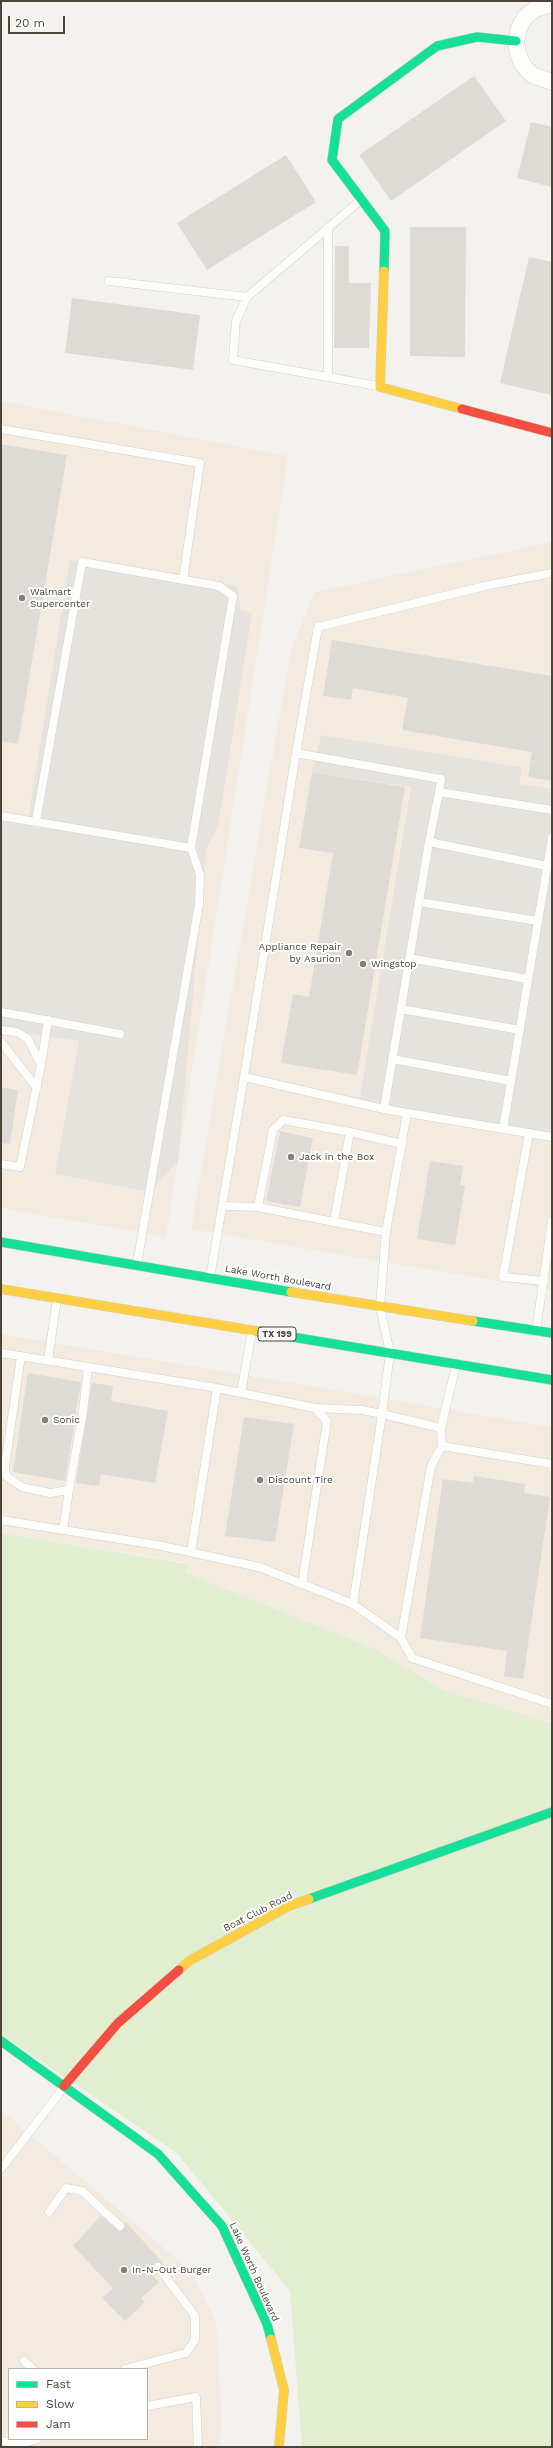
<!DOCTYPE html>
<html>
<head>
<meta charset="utf-8">
<style>
	body { margin:0 }
	#map { position:relative; width:553px; height:2448px; overflow:hidden; background:#f4f2ee; font-family:"Work Sans",sans-serif }
	canvas { display:block }
	.frame { position:absolute; inset:0; border:2px solid #4b4439; pointer-events:none }
	.legend { position:absolute; left:8px; top:2368px; width:140px; height:72px; box-sizing:border-box; background:#fff; border:1px solid #b7b4b0; margin:0; padding:5px 7px; list-style:none; font-size:12px; color:#4b4439 }
	.legend li { display:flex; align-items:center; gap:8px; height:20px }
	.legend b { width:20px; border:1px solid #b7b4b0 }
	.scale { position:absolute; left:8px; top:16px; width:57px; height:18px; box-sizing:border-box; border:2px solid #4b4439; border-top:0; padding-left:5px; font-size:12px; line-height:14px; white-space:nowrap; color:#4b4439; -webkit-text-stroke:3px #fff; paint-order:stroke }
</style>
</head>
<body>
<div id="map">
<canvas width="553" height="2448"></canvas>
<div class="frame"></div>
<ul class="legend">
<li><b style="height:5px;background:#16e098"></b>Fast</li>
<li><b style="height:5px;background:#ffcf43"></b>Slow</li>
<li><b style="height:5px;background:#f24e42"></b>Jam</li>
</ul>
<div class="scale">20 m</div>
</div>
<script>
const c = document.querySelector('canvas').getContext('2d');
c.lineJoin = 'round';
function fillPath(path, color) { c.fillStyle = color; c.fill(path, 'evenodd'); }
const shape = rows => new Path2D(rows.map(r => 'M' + r).join(''));
function stroke(path, color, width, dash) { c.strokeStyle = color; c.lineWidth = width; c.lineCap = dash ? 'butt' : 'round'; c.setLineDash(dash || []); c.stroke(path); }
function drawText(font, color, halo, rows, align = 'center') {
  c.font = font + ' "Work Sans",sans-serif'; c.lineWidth = 4; c.setLineDash([]); c.textBaseline = 'middle'; c.strokeStyle = halo; c.fillStyle = color; for (const [text, x, y, turn = 0] of rows) {
    c.save(); c.translate(x, y); c.rotate((+turn || 0) * Math.PI / 180); c.textAlign = isNaN(turn) ? turn : align; if (halo) c.strokeText(text, 0, 0); c.fillText(text, 0, 0); c.restore();
  }
}
fillPath(shape([
	[1,401,288,456,166,1237,1,1208],
	[552,542,552,1290,191,1229,291,649,315,592],
	[1,1334,552,1427,552,1723,444,1690,367,1645,186,1573,187,1563,1,1533],
	[1,2110,191,2271,216,2321,222,2425,219,2447,1,2447],
	[9,2369,147,2369,147,2439,9,2439]
]), '#f3ebdf');
fillPath(shape([
	[1,1533,187,1564,186,1573,371,1647,444,1690,552,1723,552,2447,302,2447,290,2291,177,2153,1,2034]
]), '#e1eecf');
fillPath(shape([
	[70,560,237,586,240,610,252,613,218,827,206,849,178,1161,150,1192,55,1174,79,1041,1,1029,1,815,28,820],
	[321,735,522,767,519,784,552,789,552,1136,359,1103,411,787,312,772]
]), '#e6e3df');
fillPath(shape([
	[474,76,506,121,391,201,359,155],
	[531,122,552,127,552,187,517,178],
	[286,155,316,202,207,270,177,223],
	[410,227,466,227,465,357,410,356],
	[335,246,349,246,349,283,371,283,369,348,334,348],
	[529,257,552,262,552,395,500,383],
	[72,298,200,315,193,370,65,353],
	[1,444,67,455,18,744,1,741],
	[332,640,552,676,552,781,528,777,532,752,402,730,408,698,353,688,351,700,323,696],
	[312,772,405,787,357,1075,281,1063,293,994,309,997,333,853,299,848],
	[1,1087,18,1090,10,1144,1,1143],
	[280,1131,313,1138,300,1207,266,1201],
	[430,1161,463,1166,460,1185,465,1186,455,1245,417,1239],
	[28,1373,81,1382,65,1481,13,1472],
	[92,1383,113,1386,111,1401,168,1411,155,1483,101,1474,99,1486,76,1483],
	[244,1417,294,1424,275,1542,225,1536],
	[474,1476,525,1484,524,1493,550,1497,523,1679,504,1676,507,1651,420,1638,443,1479,473,1483],
	[101,2216,119,2231,124,2229,125,2221,163,2263,154,2263,154,2271,151,2274,159,2282,141,2298,145,2302,125,2321,102,2298,113,2288,73,2246]
]), '#dedbd6');
const lane = shape([
	[361,200,247,297,236,321,233,360,378,386],
	[109,281,247,297],
	[328,377,328,227],
	[1,429,200,463,183,580],
	[296,753,318,627,489,585,552,573],
	[552,810,439,792,429,842,384,1109,552,1137],
	[1,816,191,848],
	[36,821,82,562,219,586,233,596,191,848,200,875,199,904,137,1264],
	[429,842,547,866],
	[419,902,538,921],
	[409,958,528,979],
	[401,1009,520,1030],
	[1,1012,120,1034],
	[1,1030,17,1032,28,1039,41,1065],
	[1,1042,37,1088],
	[392,1059,511,1081],
	[384,1109,244,1077,296,753,441,779,439,792],
	[407,1113,386,1232,380,1307,390,1353,382,1414,441,1428,442,1446],
	[503,1129,552,838],
	[350,1132,402,1144],
	[529,1133,503,1277,544,1281],
	[1,1164,20,1167,41,1065,48,1020],
	[222,1206,258,1207],
	[334,1222,350,1132,283,1120,273,1130,258,1207,334,1222,386,1232],
	[210,1278,244,1077],
	[536,1331,552,1221],
	[1,1353,88,1367,83,1412,69,1490,50,1493,22,1487,6,1476,5,1466,21,1356],
	[48,1360,57,1299],
	[88,1367,217,1388,191,1552],
	[217,1388,315,1408,327,1421,302,1584],
	[241,1393,252,1331],
	[315,1408,362,1410,382,1414,353,1604],
	[441,1428,456,1365],
	[552,1464,442,1446,431,1466,401,1638,412,1658,552,1704],
	[1,1520,157,1545,259,1567,353,1604,401,1638],
	[63,1530,69,1490],
	[1,2169,64,2087],
	[49,2212,66,2188,82,2191,120,2226],
	[24,2361,33,2369],
	[125,2369,186,2353,195,2340,195,2316,158,2267],
	[147,2406,196,2397,198,2447],
	[1,2441,22,2444,37,2439]
]);
const street = shape([
	[552,4,535,9,525,17,519,28,516,41,518,54,523,65,532,75,552,82]
]);
const fast = shape([
	[384,271,385,231,332,160,338,119,437,46,477,37,516,41],
	[1,1242,291,1292],
	[473,1321,552,1333],
	[256,1331,552,1380],
	[309,1899,552,1812],
	[1,2041,158,2154,222,2226,267,2324,271,2339]
]);
const slow = shape([
	[384,271,380,387,462,409],
	[1,1289,256,1331],
	[291,1292,473,1321],
	[179,1970,189,1961,289,1906,309,1899],
	[271,2339,284,2390,279,2447]
]);
const jam = shape([
	[462,409,552,433],
	[64,2086,118,2023,179,1970]
]);
stroke(lane, '#d2d0cb', 9);
stroke(street, '#d2d0cb', 17);
stroke(fast, '#d3cfc5', 10);
stroke(slow, '#d3cfc5', 10);
stroke(jam, '#d3cfc5', 10);
stroke(lane, '#fdfdfc', 8);
stroke(street, '#fdfdfc', 16);
stroke(fast, '#16e098', 9);
stroke(slow, '#ffcf43', 9);
stroke(jam, '#f24e42', 9);
for (const [x, y, r, color] of [
	[22,598,4,"#868178"],
	[349,953,4,"#868178"],
	[363,964,4,"#868178"],
	[291,1157,4,"#868178"],
	[45,1420,4,"#868178"],
	[260,1480,4,"#868178"],
	[124,2270,4,"#868178"]
]) { const dot = new Path2D(); dot.arc(x, y, r, 0, 2 * Math.PI); c.fillStyle = color; c.fill(dot); stroke(dot, '#fff', 1.5); }
for (const [x, y, w] of [
	[277,1334,38]
]) { const box = new Path2D(); box.roundRect(x - w / 2, y - 7, w, 14, 3); c.fillStyle = '#fff'; c.fill(box); stroke(box, '#4b4439', 1); }
drawText('bold 9px', '#4b4439', null, [
	["TX 199",277,1334]
]);
drawText('10px', '#4b4439', '#fff', [
	["Walmart",30,592],
	["Supercenter",30,604],
	["Appliance Repair",341,947,"right"],
	["by Asurion",341,959,"right"],
	["Wingstop",371,964],
	["Jack in the Box",299,1157],
	["Sonic",53,1420],
	["Discount Tire",268,1480],
	["In-N-Out Burger",132,2270]
], 'left');
drawText('10px', '#4b4439', '#fff', [
	["Lake Worth Boulevard",278,1278,10],
	["Boat Club Road",258,1912,-27],
	["Lake Worth Boulevard",254,2272,66]
]);
</script>
</body>
</html>
